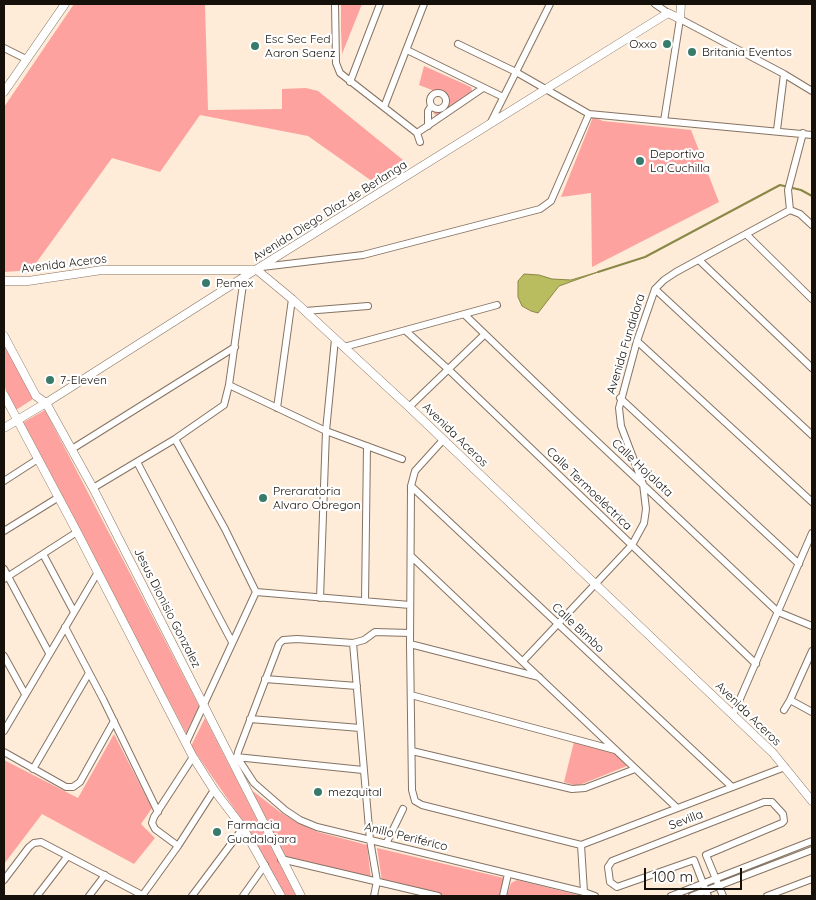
<!DOCTYPE html>
<html>
<head>
<meta charset="utf-8">
<style>
	body { margin:0 }
	#map { position:relative; width:816px; height:900px; overflow:hidden; background:#feebd8; font-family:Quicksand,sans-serif }
	canvas { display:block }
	.frame { position:absolute; inset:0; border:5px solid #16100a; pointer-events:none }
	.scale { position:absolute; left:644px; top:868px; width:98px; height:22px; box-sizing:border-box; border:2px solid #16100a; border-top:0; padding-left:6px; font-size:15px; line-height:18px; white-space:nowrap; color:#16100a; -webkit-text-stroke:4px #fff; paint-order:stroke }
</style>
</head>
<body>
<div id="map">
<canvas width="816" height="900"></canvas>
<div class="frame"></div>
<div class="scale">100 m</div>
</div>
<script>
const c = document.querySelector('canvas').getContext('2d');
c.lineJoin = 'round';
function fillPath(path, color) { c.fillStyle = color; c.fill(path, 'evenodd'); }
const shape = rows => new Path2D(rows.map(r => 'M' + r).join(''));
function stroke(path, color, width, dash) { c.strokeStyle = color; c.lineWidth = width; c.lineCap = dash ? 'butt' : 'round'; c.setLineDash(dash || []); c.stroke(path); }
function drawText(font, color, halo, rows, align = 'center') {
  c.font = font + ' Quicksand,sans-serif'; c.lineWidth = 4.5; c.setLineDash([]); c.textBaseline = 'middle'; c.strokeStyle = halo; c.fillStyle = color; for (const [text, x, y, turn = 0] of rows) {
    c.save(); c.translate(x, y); c.rotate((+turn || 0) * Math.PI / 180); c.textAlign = isNaN(turn) ? turn : align; if (halo) c.strokeText(text, 0, 0); c.fillText(text, 0, 0); c.restore();
  }
}
fillPath(shape([
	[74,4,205,4,208,110,282,109,282,89,306,88,318,91,408,164,376,184,308,136,200,115,160,172,112,158,31,270,4,272,4,107],
	[341,4,362,4,342,54,341,30],
	[424,66,471,87,472,90,471,94,438,116,434,114,434,109,445,107,447,97,439,91,432,92,432,90,419,85],
	[593,117,603,121,691,130,719,202,592,267,591,193,561,197],
	[4,344,33,399,16,410,4,386],
	[45,410,199,706,186,733,22,423],
	[205,718,296,896,284,896,249,830,191,746],
	[114,734,152,808,141,824,155,838,134,864,42,814,4,864,4,760,78,798],
	[574,742,613,752,627,766,577,786,564,782],
	[250,789,280,812,298,823,318,832,367,845,371,879,286,858],
	[377,848,504,878,500,896,446,896,382,881],
	[517,880,582,896,507,896,511,883]
]), '#fda29f');
const water = shape([
	[598,272,559,286,538,313,531,311,522,306,518,297,518,281,524,274,539,275,552,279,571,280,598,272]
]);
fillPath(water, '#babc60');
stroke(water, '#898846', 1);
stroke(shape([
	[598,272,645,257,780,185,801,190,812,196]
]), '#898846', 2);
const minor = shape([
	[335,4,336,63,340,73,417,133,420,142],
	[655,4,668,13],
	[458,44,516,72,589,114,812,135],
	[4,48,26,59],
	[407,50,503,97],
	[350,82,380,4],
	'430 101a8 8 0 1 1 16 0a8 8 0 1 1-16 0Z',
	[384,107,424,4],
	[664,121,680,19,784,74,812,91],
	[491,122,550,4],
	[428,126,428,111,431,106],
	[777,130,784,74],
	[417,133,483,88],
	[790,210,788,190,803,133],
	[790,210,800,214,812,225],
	[746,234,812,299],
	[699,260,812,368],
	[262,267,363,255,540,209,551,201,589,114],
	[655,289,812,435],
	[305,311,368,306],
	[465,315,571,417,778,612,812,626],
	[406,331,449,370,756,664],
	[637,341,812,502],
	[344,347,497,305],
	[229,385,326,431,402,459],
	[620,398,799,564],
	[409,407,485,334],
	[277,408,292,299],
	[175,439,225,529,256,592],
	[443,440,415,471,411,486,410,644,412,790,415,801,422,805,581,845,785,767],
	[72,449,235,347],
	[137,462,232,642],
	[4,481,38,459],
	[411,486,731,786],
	[93,488,175,439,224,405,229,385,244,277],
	[4,531,59,497],
	[43,554,74,612],
	[411,556,677,808],
	[4,569,49,653],
	[4,579,77,532],
	[256,592,410,605],
	[320,598,326,431,335,339],
	[365,601,367,446],
	[65,627,103,699,158,812],
	[410,633,375,632,364,640,353,643,297,639,283,640,279,644,238,752,237,757,254,783,285,810,300,820,317,827,584,892,595,896],
	[353,643,370,840,377,881,374,896],
	[410,644,539,677],
	[4,656,25,694],
	[523,661,632,545,644,523,646,509,643,484,621,426,619,408,637,341,655,289,664,280,676,272,790,210],
	[265,679,357,686],
	[411,695,615,750],
	[790,700,812,712],
	[784,710,790,700,812,651],
	[733,715,812,533],
	[250,719,360,728],
	[4,731,98,572],
	[186,743,256,592],
	[412,751,572,789,585,788,635,769],
	[4,752,66,787,73,787,80,782,114,721],
	[236,757,363,770],
	[33,769,89,673],
	[386,844,403,809],
	[581,845,584,892],
	[178,846,155,829,152,823,154,817,193,757],
	[281,859,438,896],
	[4,880,29,847,34,843,41,842,144,896],
	[37,896,67,857],
	[89,896,105,875],
	[142,896,178,846,214,790],
	[192,896,243,828],
	[243,896,265,865],
	[503,896,508,874],
	[671,896,812,841],
	[692,896,812,850],
	[708,896,694,860,617,887,610,882,608,867,612,861,764,802,772,802,783,814,784,821,782,823,706,855,723,896],
	[767,896,812,879]
]);
const tertiary = shape([
	[4,92,65,4],
	[4,281,28,281,102,270,257,270,292,299,409,407,733,715,773,753,812,801],
	[4,336,36,396,46,403,93,488,301,896],
	[4,395,77,532,193,757,214,790,243,828,281,896],
	[4,428,46,403,244,277,668,13,680,19,681,4]
]);
stroke(minor, '#857464', 8);
stroke(tertiary, '#857464', 9);
stroke(minor, '#fff', 6);
stroke(tertiary, '#fff', 8);
for (const [x, y, r, color] of [
	[667,44,5,"#397b6b"],
	[255,46,5,"#397b6b"],
	[692,52,5,"#397b6b"],
	[640,161,5,"#397b6b"],
	[206,283,5,"#397b6b"],
	[50,380,5,"#397b6b"],
	[263,498,5,"#397b6b"],
	[318,792,5,"#397b6b"],
	[217,832,5,"#397b6b"]
]) { const dot = new Path2D(); dot.arc(x, y, r, 0, 2 * Math.PI); c.fillStyle = color; c.fill(dot); stroke(dot, '#fff', 2); }
drawText('12px', '#16100a', '#fff', [
	["Esc Sec Fed",265,39],
	["Aaron Saenz",265,53],
	["Oxxo",657,44,"right"],
	["Britania Eventos",702,52],
	["Deportivo",650,154],
	["La Cuchilla",650,168],
	["Pemex",216,283],
	["7-Eleven",60,380],
	["Preraratoria",273,491],
	["Alvaro Obregon",273,505],
	["mezquital",328,792],
	["Farmacia",227,825],
	["Guadalajara",227,839]
], 'left');
drawText('12px', '#16100a', '#fff', [
	["Avenida Diego Díaz de Berlanga",330,211,-32],
	["Avenida Aceros",64,264,-7],
	["Avenida Fundidora",626,344,-73],
	["Avenida Aceros",455,435,44],
	["Calle Hojalata",642,468,43],
	["Calle Termoeléctrica",589,489,44],
	["Jesus Dionisio Gonzalez",167,608,63],
	["Calle Bimbo",578,628,43],
	["Avenida Aceros",748,714,44],
	["Sevilla",686,820,-21],
	["Anillo Periférico",406,837,14]
]);
</script>
</body>
</html>
